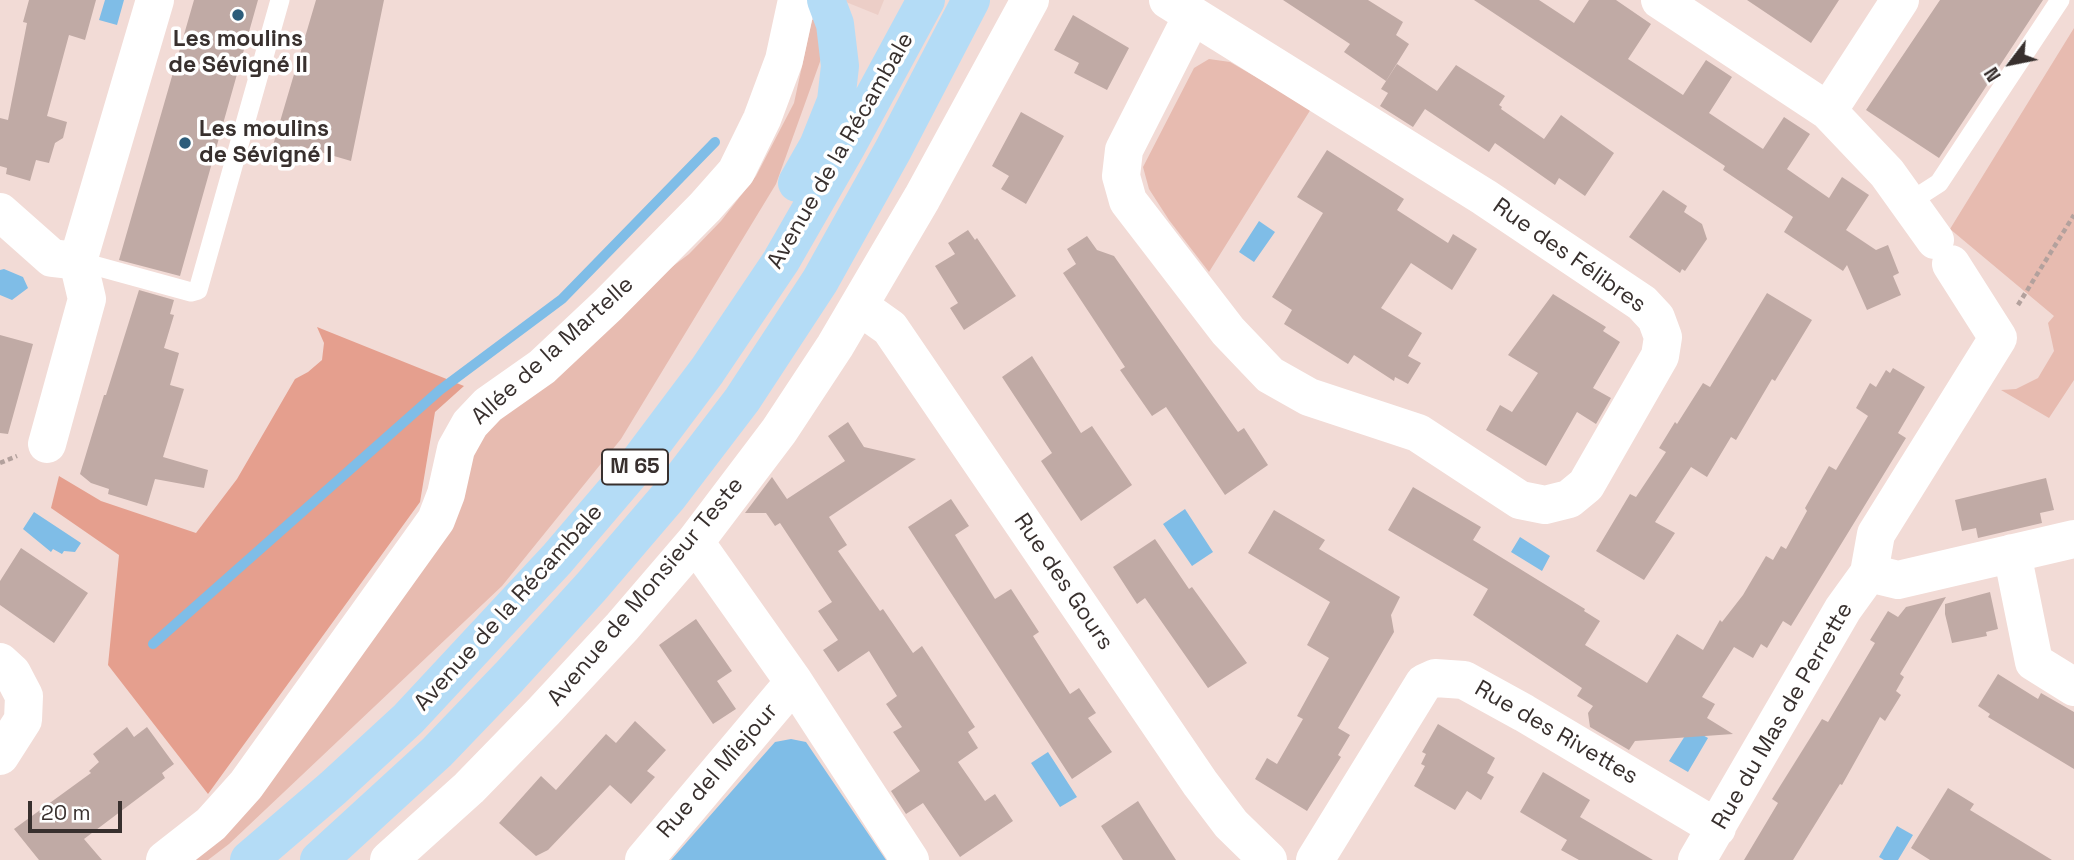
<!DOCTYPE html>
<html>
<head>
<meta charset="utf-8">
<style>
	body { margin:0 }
	#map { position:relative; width:2074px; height:860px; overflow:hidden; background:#f2dbd6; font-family:"Space Grotesk",sans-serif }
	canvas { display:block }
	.north { position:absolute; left:1976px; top:28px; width:70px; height:70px; -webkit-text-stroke:5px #fff; paint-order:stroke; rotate:238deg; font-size:19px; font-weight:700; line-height:28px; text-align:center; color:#38302e }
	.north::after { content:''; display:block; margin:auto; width:24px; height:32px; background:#38302e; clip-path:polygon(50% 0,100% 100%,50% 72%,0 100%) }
	.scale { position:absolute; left:28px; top:801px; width:94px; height:32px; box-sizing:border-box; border:4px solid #38302e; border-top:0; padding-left:9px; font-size:21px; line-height:24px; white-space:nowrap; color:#38302e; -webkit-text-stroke:5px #fff; paint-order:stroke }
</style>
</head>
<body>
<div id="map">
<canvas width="2074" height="860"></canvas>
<div class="north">N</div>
<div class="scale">20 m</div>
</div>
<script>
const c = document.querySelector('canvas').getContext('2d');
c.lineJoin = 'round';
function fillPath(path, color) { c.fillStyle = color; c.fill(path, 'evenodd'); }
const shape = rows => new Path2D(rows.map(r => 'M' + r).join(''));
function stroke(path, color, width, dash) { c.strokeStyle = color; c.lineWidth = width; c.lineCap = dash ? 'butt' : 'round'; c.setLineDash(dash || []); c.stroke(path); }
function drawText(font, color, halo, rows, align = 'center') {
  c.font = font + ' "Space Grotesk",sans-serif'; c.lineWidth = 7; c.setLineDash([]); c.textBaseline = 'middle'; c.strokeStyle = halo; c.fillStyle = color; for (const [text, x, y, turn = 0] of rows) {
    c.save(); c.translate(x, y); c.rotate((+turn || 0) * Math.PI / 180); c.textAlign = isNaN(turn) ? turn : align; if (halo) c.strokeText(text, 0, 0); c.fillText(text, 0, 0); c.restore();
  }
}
fillPath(shape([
	[841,0,884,0,878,15]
]), '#eccec7');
fillPath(shape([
	[821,18,821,59,776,184,621,439,502,586,229,844,208,860,182,860,460,483,483,433,648,285,689,254,721,221,756,176,794,103,812,20],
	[2074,28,2074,380,2049,418,2001,390,2016,389,2038,378,2054,351,2048,323,2054,316,1950,229],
	[1209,59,1230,62,1311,109,1209,272,1169,220,1149,189,1143,167,1194,68]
]), '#e7bbb0');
fillPath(shape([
	[317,327,464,386,435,412,420,502,208,794,108,665,119,555,51,508,59,476,101,501,196,533,237,479,295,379,308,372,322,360,324,343]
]), '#e59f8e');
fillPath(shape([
	[105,0,124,0,117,25,99,20],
	[1259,221,1275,232,1254,262,1239,252],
	[4,269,23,277,28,288,12,300,0,295,0,270],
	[1185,509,1213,552,1192,566,1163,524],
	[34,512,81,543,75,552,64,551,62,554,53,549,51,552,23,529],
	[1520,537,1550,556,1542,571,1511,552],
	[1690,728,1708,738,1688,772,1669,761],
	[791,739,806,742,886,860,671,860,775,742],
	[1048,752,1077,797,1060,807,1031,763],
	[1897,826,1913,835,1898,860,1884,860,1879,857]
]), '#7fbde7');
stroke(shape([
	[153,644,440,390,562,299,715,142]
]), '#7fbde7', 10);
fillPath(shape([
	[29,0,96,0,85,40,69,35,47,116,67,122,63,138,55,143,49,163,36,160,30,181,6,174,7,168,0,166,0,118,8,120,27,23,23,22],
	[194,0,258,0,180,276,119,260],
	[316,0,384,0,351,161,300,146,294,159,271,152],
	[1283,0,1368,0,1403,22,1396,35,1409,44,1386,81,1344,52,1350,44],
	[1474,0,1539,0,1574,23,1589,0,1616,0,1651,24,1628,59,1651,74,1683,95,1706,60,1732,77,1709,113,1763,149,1784,117,1810,134,1787,169,1829,198,1842,177,1869,195,1846,230,1876,250,1888,245,1899,273,1893,276,1901,295,1867,310,1847,265,1843,271,1784,232,1793,217,1723,170,1725,166],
	[1747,0,1839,0,1811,43],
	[1940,0,2043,0,1939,158,1866,110],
	[1073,15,1129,48,1107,90,1074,73,1079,63,1054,50],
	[1397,64,1437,91,1456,65,1505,96,1499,105,1502,107,1501,109,1544,139,1561,115,1614,153,1585,196,1559,178,1555,185,1495,143,1489,152,1425,109,1413,127,1380,106,1388,93,1381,89],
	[1021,112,1064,136,1026,204,1001,189,1009,176,992,166],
	[1327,150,1404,199,1397,210,1448,243,1453,234,1477,249,1452,290,1411,263,1381,308,1422,333,1408,356,1421,363,1408,384,1395,377,1394,381,1354,355,1348,364,1284,324,1292,310,1272,297,1323,213,1297,197],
	[1663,190,1687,206,1684,212,1702,224,1707,239,1685,271,1682,269,1680,273,1629,237],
	[968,230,975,240,977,238,1016,296,964,330,950,308,958,303,935,266,955,254,948,243],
	[1087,236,1097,250,1114,256,1238,432,1244,428,1268,465,1225,495,1166,407,1152,416,1120,370,1125,367,1063,273,1076,264,1067,249],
	[139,290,174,300,170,314,174,315,164,348,179,353,170,385,184,389,163,457,208,470,204,488,155,479,147,506,108,494,109,489,91,483,80,474,104,395,106,395],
	[1767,293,1812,320,1775,381,1772,379,1736,440,1731,437,1707,477,1691,467,1655,522,1675,533,1644,580,1596,551,1630,494,1636,497,1666,452,1659,448,1675,422,1677,424,1703,383,1710,387],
	[1553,294,1606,327,1603,331,1620,342,1593,388,1611,398,1596,424,1577,412,1546,466,1486,430,1500,405,1512,412,1538,373,1508,355],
	[0,335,33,344,8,434,0,433],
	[1032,356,1081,433,1092,426,1132,485,1081,521,1041,461,1052,453,1002,377],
	[1893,368,1925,387,1898,433,1906,438,1791,626,1783,621,1767,648,1761,644,1753,658,1734,647,1702,697,1715,704,1707,718,1733,734,1635,741,1629,750,1590,727,1588,713,1593,706,1577,696,1582,688,1473,615,1488,589,1388,530,1413,487,1481,527,1473,540,1585,609,1584,611,1600,621,1585,645,1647,683,1677,634,1703,650,1720,620,1722,622,1743,595,1766,556,1773,560,1781,546,1786,549,1807,511,1805,508,1829,466,1836,470,1868,416,1856,408,1870,383,1876,387,1886,370,1890,373],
	[848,422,864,447,916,459,829,517,847,545,838,551,880,611,883,609,913,653,922,646,975,727,968,732,978,748,958,762,985,801,995,794,1013,821,960,857,923,803,906,814,891,791,920,771,893,732,902,727,886,704,897,696,869,651,838,672,823,650,838,640,818,611,832,602,780,523,775,526,766,513,745,513,772,477,787,499,845,461,828,436],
	[2046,478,2054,510,2040,513,2042,523,1978,538,1976,528,1962,531,1955,500],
	[951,499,969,526,955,535,995,599,1011,589,1039,632,1033,636,1070,694,1079,688,1096,713,1088,718,1112,752,1072,779,908,527],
	[1274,510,1325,540,1319,549,1400,597,1391,615,1394,632,1338,728,1350,735,1338,755,1341,757,1307,811,1255,779,1267,758,1277,764,1303,719,1297,716,1329,658,1307,645,1330,602,1248,553],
	[1155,539,1189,589,1192,587,1247,663,1208,688,1145,598,1137,604,1113,567],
	[21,548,88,593,54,643,0,605,0,581],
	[1990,592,1998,629,1986,632,1987,636,1952,643,1945,614,1945,604],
	[1946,597,1900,674,1904,677,1896,691,1901,695,1885,721,1880,717,1842,785,1840,784,1793,860,1744,860,1778,803,1772,799,1822,719,1828,722,1875,643,1870,640,1888,611,1898,617,1906,607],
	[696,619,732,671,717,681,736,709,713,724,659,645],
	[1998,674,2038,699,2041,693,2074,712,2074,769,1988,717,1990,714,1978,706],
	[635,721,666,750,647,771,655,777,631,804,610,785,548,850,536,856,499,823,541,776,556,790,606,734,616,743],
	[1438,724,1495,758,1487,773,1494,777,1481,800,1467,791,1455,810,1414,786,1425,766,1421,764,1426,754,1422,752],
	[127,727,134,737,147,727,174,764,162,773,165,778,84,839,102,860,39,860,14,829,91,773,89,771,99,762,93,754],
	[1543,772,1590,800,1580,817,1653,860,1579,860,1561,850,1567,840,1520,812],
	[1948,788,1974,804,1970,810,2052,860,1930,860,1911,848],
	[1138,801,1148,817,1176,860,1123,860,1101,826]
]), '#c0aaa5');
stroke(shape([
	[2018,305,2074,215],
	[0,463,17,456]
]), '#b3a19d', 4.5, [5, 3.5]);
stroke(shape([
	[1908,203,1939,183,2060,0],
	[78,261,191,292,198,290,280,0]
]), '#fff', 19);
stroke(shape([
	[1168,0,1484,197,1642,303,1656,318,1663,337,1660,356,1586,485,1569,499,1545,505,1520,500,1418,433,1309,397,1270,375,1228,331,1128,201,1121,176,1124,150,1192,16],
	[1660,0,1828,111],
	[1900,0,1828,111,1887,173,1935,240],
	[0,212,52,258,78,261],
	[859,306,890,328,1200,783,1231,824,1268,860],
	[47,444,87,299,78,261,155,0],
	[695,542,794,682,910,860],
	[2012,553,2034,662,2074,687],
	[1869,573,1876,534,1998,338,1951,264],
	[0,662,12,673,24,696,23,720,0,756],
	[165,860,211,824,246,785,436,520,446,494,456,449,470,424,488,405,542,367,608,305,705,207,736,172,762,119,784,60,797,0],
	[389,860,469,788,544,711,622,627,695,542,779,431,835,346,922,198,1030,0],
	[644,860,794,682],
	[1315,860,1424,683,1435,678,1464,680,1524,713,1717,828],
	[1697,860,1843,609,1869,573,1898,580,2074,539]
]), '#fff', 38);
stroke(shape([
	[797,183,818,146,836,101,840,66,835,24,826,0],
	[249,860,333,788,408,719,557,559,632,471,707,371,781,261,847,146,926,0],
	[319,860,437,752,509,677,591,587,668,497,742,400,820,281,893,150,971,0]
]), '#b4dcf6', 38);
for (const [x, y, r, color] of [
	[238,15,7,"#2c5c7a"],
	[185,143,7,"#2c5c7a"]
]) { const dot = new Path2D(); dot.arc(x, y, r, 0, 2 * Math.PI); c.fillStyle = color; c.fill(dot); stroke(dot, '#fff', 2.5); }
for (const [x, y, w] of [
	[635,467,66]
]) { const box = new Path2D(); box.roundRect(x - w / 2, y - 17.5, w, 35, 5); c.fillStyle = '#fff'; c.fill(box); stroke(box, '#38302e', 2); }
drawText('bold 21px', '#38302e', null, [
	["M 65",635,467]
]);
drawText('bold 23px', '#38302e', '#fff', [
	["Les moulins",238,40],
	["de Sévigné II",238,66],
	["Les moulins",199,130,"left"],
	["de Sévigné I",199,156,"left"]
]);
drawText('23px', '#38302e', '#fff', [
	["Avenue de la Récambale",841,151,-60],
	["Rue des Félibres",1569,256,35],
	["Allée de la Martelle",553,351,-42],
	["Rue des Gours",1063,582,56],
	["Avenue de Monsieur Teste",646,592,-50],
	["Avenue de la Récambale",509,608,-48],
	["Rue du Mas de Perrette",1783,716,-60],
	["Rue des Rivettes",1556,733,30],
	["Rue del Miejour",718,771,-49]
]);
</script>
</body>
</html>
